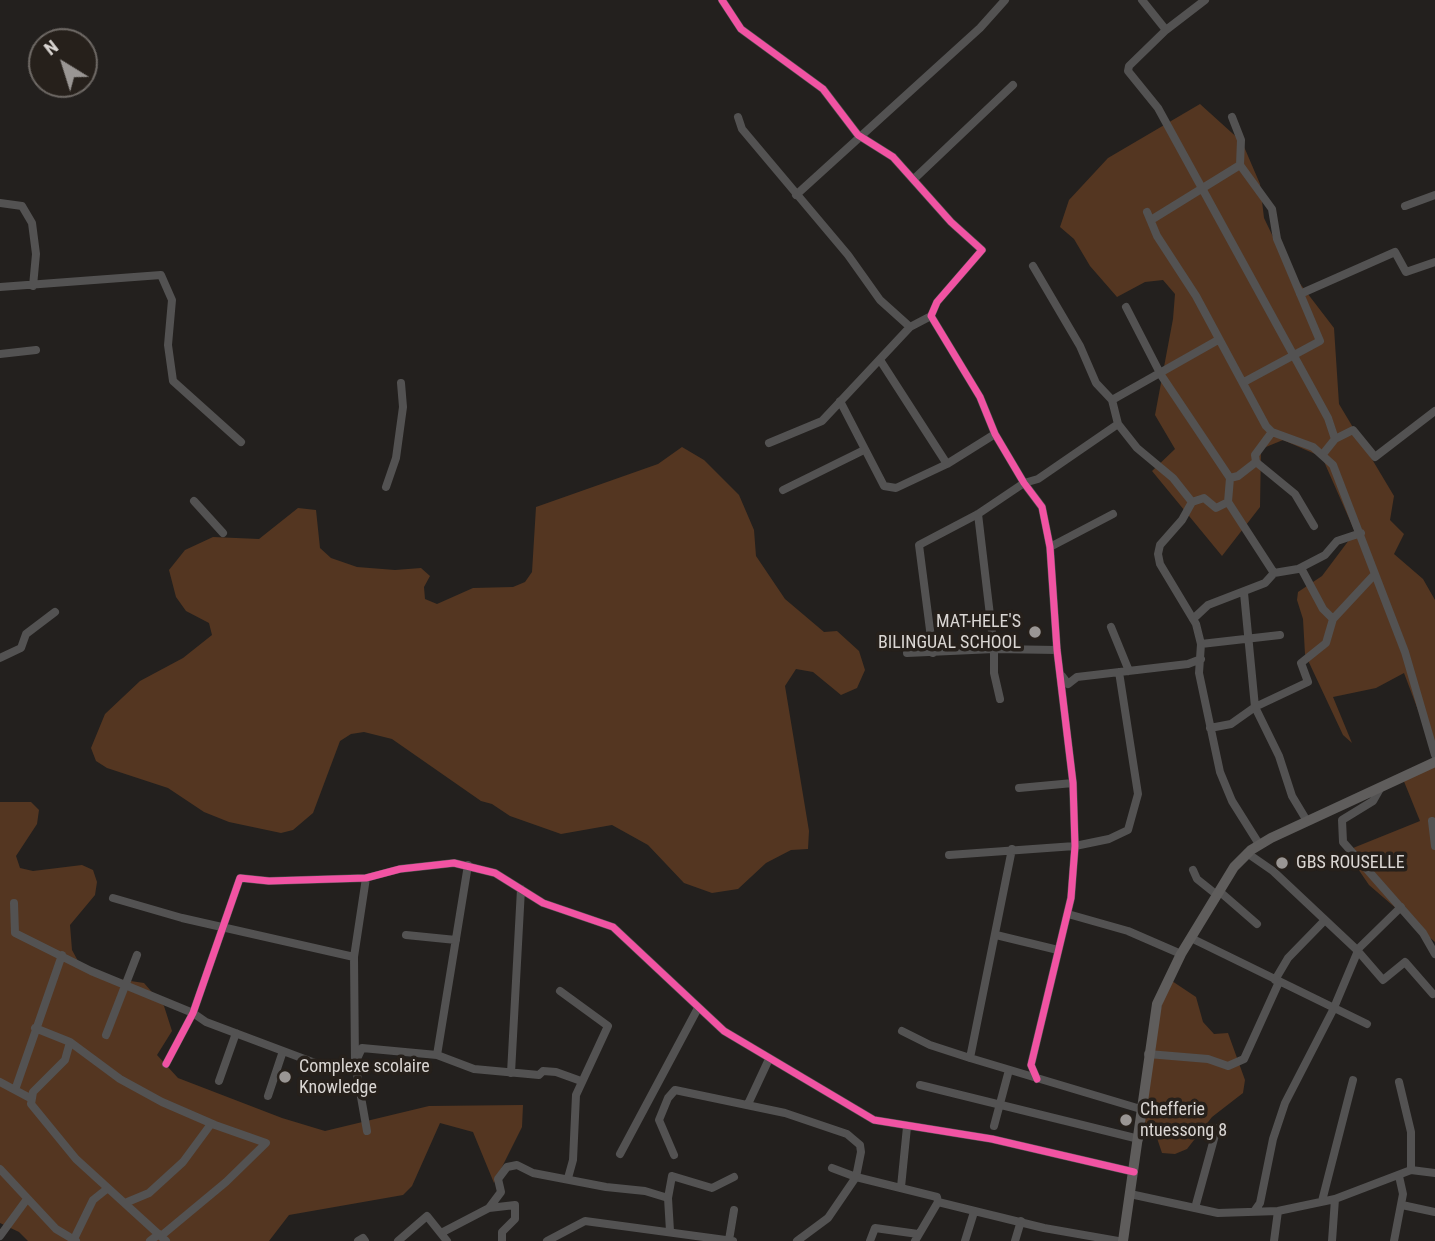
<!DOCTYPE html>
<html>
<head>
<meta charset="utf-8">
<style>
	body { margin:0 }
	#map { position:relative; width:1435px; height:1241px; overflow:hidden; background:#23201e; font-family:"Roboto Condensed",sans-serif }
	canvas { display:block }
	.north { position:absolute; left:28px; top:28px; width:70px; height:70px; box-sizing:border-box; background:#26201b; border:2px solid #6e6965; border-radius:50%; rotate:322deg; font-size:19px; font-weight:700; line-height:28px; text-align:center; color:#dad6d3 }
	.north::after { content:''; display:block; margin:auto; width:24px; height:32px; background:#9a9694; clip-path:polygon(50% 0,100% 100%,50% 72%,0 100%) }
</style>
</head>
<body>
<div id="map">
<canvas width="1435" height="1241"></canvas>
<div class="north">N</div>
</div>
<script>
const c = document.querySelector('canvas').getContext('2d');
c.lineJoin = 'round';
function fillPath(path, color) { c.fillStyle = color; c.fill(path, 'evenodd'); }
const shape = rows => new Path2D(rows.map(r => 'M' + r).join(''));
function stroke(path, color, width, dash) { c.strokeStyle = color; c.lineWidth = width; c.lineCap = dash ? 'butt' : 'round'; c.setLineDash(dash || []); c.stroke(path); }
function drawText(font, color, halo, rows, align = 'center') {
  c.font = font + ' "Roboto Condensed",sans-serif'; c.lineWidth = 7; c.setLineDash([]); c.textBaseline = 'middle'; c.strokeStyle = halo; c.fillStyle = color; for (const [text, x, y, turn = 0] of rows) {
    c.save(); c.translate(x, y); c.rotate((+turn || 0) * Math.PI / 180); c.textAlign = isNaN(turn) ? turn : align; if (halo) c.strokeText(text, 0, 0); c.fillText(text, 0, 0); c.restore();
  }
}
fillPath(shape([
	[1200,104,1242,142,1260,184,1264,218,1288,268,1334,328,1339,404,1394,496,1390,520,1404,534,1394,554,1423,579,1435,600,1435,755,1404,673,1376,688,1333,697,1352,743,1343,735,1305,654,1303,619,1297,600,1298,592,1322,576,1355,532,1322,457,1283,440,1261,449,1260,507,1222,556,1152,471,1175,449,1155,415,1173,319,1175,294,1163,280,1145,282,1117,297,1090,266,1074,239,1060,227,1069,200,1108,158],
	[682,447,704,460,739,495,754,530,756,556,785,599,824,632,837,631,859,651,865,670,857,688,841,695,813,672,796,669,785,686,809,831,808,849,791,850,766,863,738,889,712,893,684,883,648,845,612,825,561,834,510,816,492,804,481,801,392,739,364,732,351,734,340,741,313,813,293,830,281,833,229,822,204,812,168,788,107,768,96,761,91,748,105,714,140,681,183,658,212,635,209,623,186,611,176,597,169,570,185,550,213,537,259,539,298,508,316,510,320,548,331,558,357,567,395,570,421,568,430,576,424,587,425,599,437,604,473,588,513,587,525,582,532,572,536,507,658,464],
	[1435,762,1435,942,1369,885,1354,863,1353,848,1420,821,1403,779],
	[0,802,31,802,39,810,37,824,16,856,20,868,33,871,82,865,93,870,97,882,95,895,70,925,72,950,78,961,97,976,144,983,164,1006,172,1031,157,1055,178,1078,282,1118,325,1131,429,1106,523,1105,522,1127,494,1183,473,1132,440,1123,412,1186,403,1195,289,1215,269,1241,28,1241,19,1232,0,1223],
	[1169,979,1196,997,1203,1022,1214,1034,1228,1033,1245,1080,1243,1093,1212,1117,1187,1149,1175,1154,1162,1153,1156,1135,1139,1139,1148,1054]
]), '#543621');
stroke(shape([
	[722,0,741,29,823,89,858,135,893,157,951,222,982,250,937,302,931,316,980,397,995,434,1024,483,1042,507,1050,547,1057,650,1073,783,1075,846,1071,898,1031,1065,1037,1079],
	[1142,0,1166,30],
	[1205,0,1166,30,1129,66,1128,71,1158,108,1328,418,1335,439,1323,454],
	[738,117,742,129,848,255,880,300,910,327],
	[1232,117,1241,140,1240,165],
	[914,179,1013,85],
	[796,195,980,28,1005,0],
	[0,203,22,206,32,223,36,254,33,286],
	[1405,206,1435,195],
	[1147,212,1157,236,1196,296,1266,426,1272,432,1313,447,1333,465,1405,652,1435,755],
	[1151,220,1240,165,1272,209,1277,239,1320,341,1244,382],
	[1033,266,1080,346,1096,383,1112,400],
	[0,287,161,275,172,300,168,345,173,381,241,442],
	[1300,294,1395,252,1406,272,1435,262],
	[1126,307,1161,375,1230,478,1228,502,1216,508,1204,498,1192,502,1182,520,1160,545,1158,554,1160,564,1196,624,1201,644,1199,673,1220,772,1232,801,1259,844],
	[0,354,36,350],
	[880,360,947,464],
	[840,401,884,486,896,488,947,464,995,434],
	[1335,439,1353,430,1375,457,1435,411],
	[769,443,822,421,910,327,931,316],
	[1256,462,1295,494,1314,526],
	[1230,478,1238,476,1256,462,1255,455,1272,432],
	[386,487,396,458,403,407,401,383],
	[783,490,864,450],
	[194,501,223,533],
	[1192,502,1173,478,1137,448,1118,424,1112,400,1218,340],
	[1228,502,1274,573],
	[1050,547,1113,514],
	[1301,568,1323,609,1333,619],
	[1244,593,1255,707,1279,756,1292,796,1307,821],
	[1193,619,1208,605,1265,583,1274,573,1298,569,1325,555,1337,541,1361,533],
	[1111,627,1129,671],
	[1201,644,1280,635],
	[907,653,994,649,978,514],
	[933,653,919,545,978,514,1024,483,1038,479,1118,424],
	[0,658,21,648,26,634,55,612],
	[1062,676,1068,684,1077,677,1188,664,1201,659],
	[1000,699,994,673,994,649,1057,650],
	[1210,728,1231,724,1255,707,1308,682,1301,663,1326,643,1333,619,1374,575],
	[1381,787,1373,801,1342,820,1343,842,1423,933,1435,954],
	[1019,788,1073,783],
	[1432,821,1435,846],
	[1247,853,1273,871,1357,950,1383,980,1405,962,1433,994],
	[949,855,1075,846,1109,839,1128,830,1138,794,1119,672],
	[1193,870,1197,879,1217,895],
	[366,878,354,957,355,1063,367,1131],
	[1219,891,1257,924],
	[113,898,182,918,354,957],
	[14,903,15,933,91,971,193,1013,206,1022,323,1066,355,1063,362,1048,437,1055,474,1069,539,1075,543,1071,556,1072,581,1081],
	[1068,914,1128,931,1181,954],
	[406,935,456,940],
	[996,935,1058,950],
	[1191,938,1367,1024],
	[1357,950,1401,907],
	[1275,980,1288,958,1325,920],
	[560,991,608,1026,576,1095,573,1160,568,1178],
	[35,1028,70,1042,120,1079,162,1102,215,1125,266,1143,226,1182,161,1236],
	[902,1031,930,1045,970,1058,1144,1110],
	[106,1035,137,955],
	[70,1042,65,1060,33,1092,31,1104,76,1159,166,1241],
	[1148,1054,1208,1059,1228,1066,1244,1059,1279,982],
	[437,1055,468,865],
	[970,1058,1012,849],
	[166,1064,193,1013,240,878,269,881,366,878,400,869,454,863,495,873,543,903,613,927,724,1031,874,1120,992,1139,1134,1172],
	[511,1073,521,889],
	[219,1081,236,1033],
	[0,1082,15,1090],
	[1399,1082,1411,1132,1411,1170],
	[920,1085,1139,1139],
	[268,1096,283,1051],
	[30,1098,15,1090,62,955],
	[748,1104,769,1059],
	[994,1126,1009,1070],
	[620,1154,698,1008],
	[674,1155,659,1120,668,1098,675,1090,785,1113,847,1134,860,1145,861,1152,856,1177,828,1218,797,1241],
	[832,1168,856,1177,937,1197,938,1202,915,1241],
	[0,1169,56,1229,76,1241],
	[901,1187,907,1127],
	[1130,1194,1218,1213,1278,1211,1335,1199,1411,1170,1435,1173],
	[668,1198,672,1176,712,1188,734,1177],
	[1322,1201,1353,1080],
	[938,1202,1044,1228,1118,1241],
	[125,1203,149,1193,183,1162,211,1124],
	[1402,1205,1435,1212],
	[1195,1208,1217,1128],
	[1255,1210,1260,1203,1273,1139,1285,1103,1333,1010,1357,953],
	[441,1233,489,1208],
	[0,1236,27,1199],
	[729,1240,734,1210],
	[73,1241,93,1200,108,1188],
	[150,1241,159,1234],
	[358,1241,363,1238,365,1241],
	[398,1241,427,1216,447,1241],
	[502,1241,502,1232,515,1219,515,1205,489,1208,501,1192,498,1179,507,1167,517,1165,533,1173,606,1187,645,1191,668,1198,670,1231],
	[547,1241,585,1221,733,1241],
	[870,1241,875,1228,918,1234],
	[965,1241,974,1212],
	[1015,1241,1021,1221],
	[1274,1241,1278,1211],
	[1332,1241,1335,1199],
	[1394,1241,1403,1194,1399,1176]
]), '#535252', 8);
stroke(shape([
	[1123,1241,1157,1004,1181,954,1234,867,1251,850,1271,838,1435,762]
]), '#5f5d5c', 10);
stroke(shape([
	[722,0,741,29,823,89,858,135,893,157,951,222,982,250,937,302,931,316,980,397,995,434,1024,483,1042,507,1050,547,1057,650,1073,783,1075,846,1071,898,1031,1065,1037,1079],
	[166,1064,193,1013,240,878,269,881,366,878,400,869,454,863,495,873,543,903,613,927,724,1031,874,1120,992,1139,1134,1172]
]), '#f153a3', 7);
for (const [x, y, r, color] of [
	[1035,632,7,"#9a9694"],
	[1282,863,7,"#9a9694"],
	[285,1077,7,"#9a9694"],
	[1126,1120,7,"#9a9694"]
]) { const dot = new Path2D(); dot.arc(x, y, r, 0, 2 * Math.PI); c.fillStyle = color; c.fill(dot); stroke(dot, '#26201b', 2.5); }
drawText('18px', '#dad6d3', '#26201b', [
	["MAT-HELE'S",1021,622,"right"],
	["BILINGUAL SCHOOL",1021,643,"right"],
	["GBS ROUSELLE",1296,863],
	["Complexe scolaire",299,1067],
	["Knowledge",299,1088],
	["Chefferie",1140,1110],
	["ntuessong 8",1140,1131]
], 'left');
</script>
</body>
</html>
